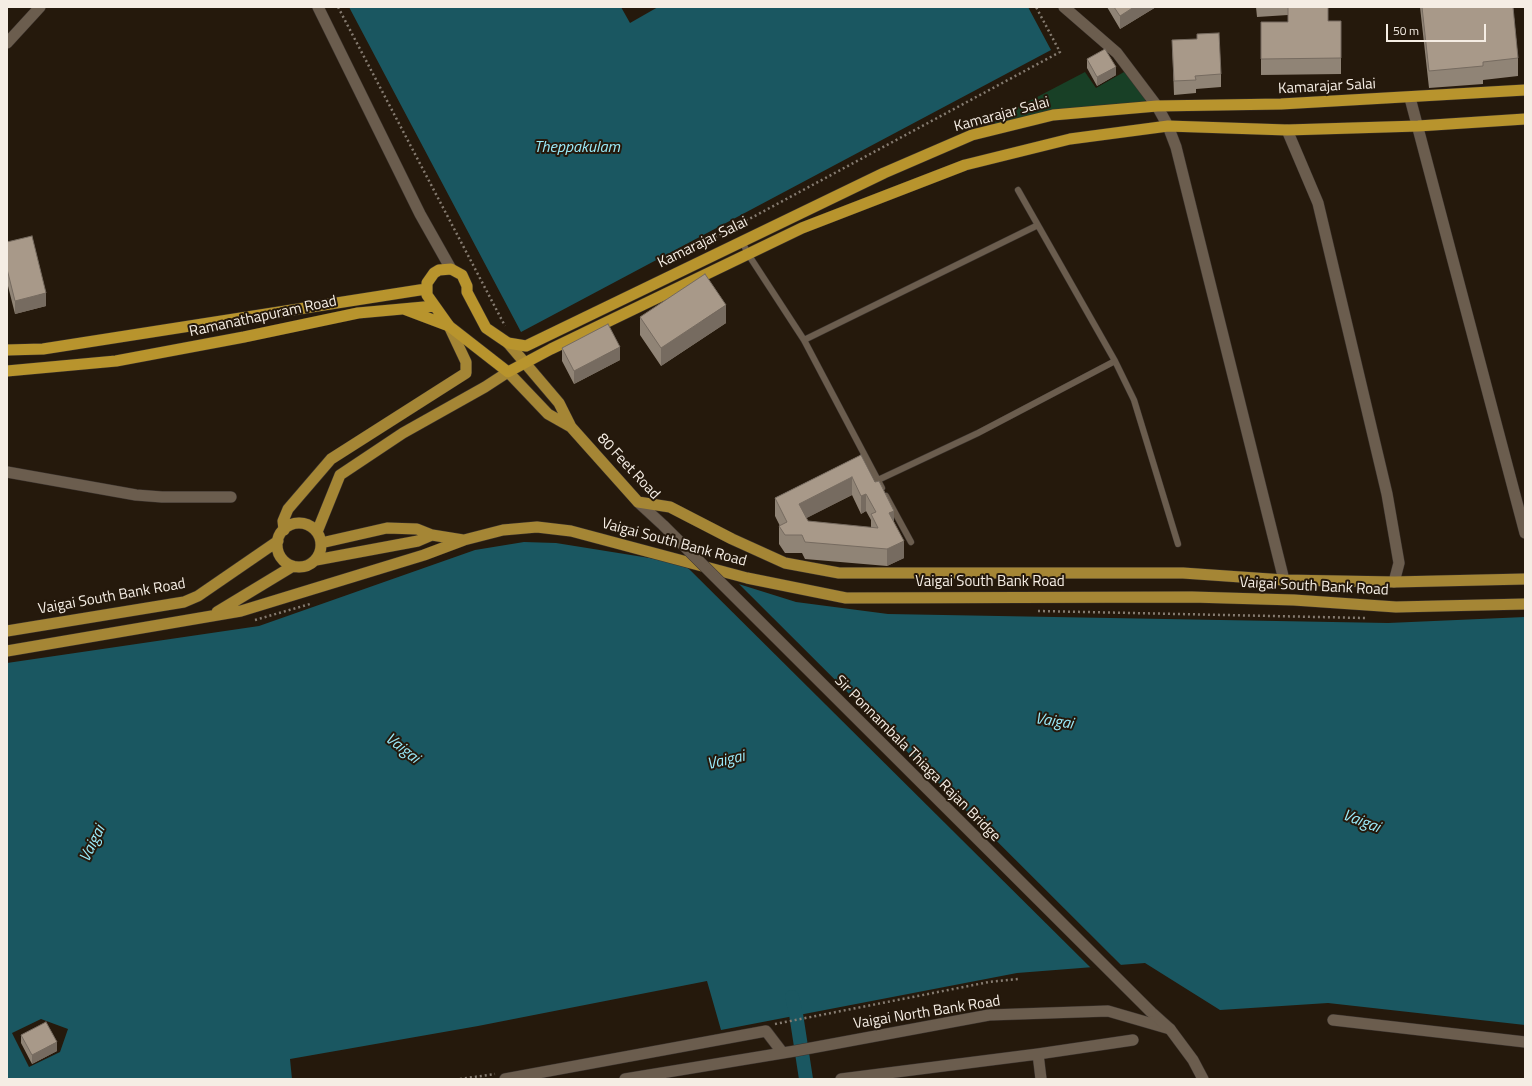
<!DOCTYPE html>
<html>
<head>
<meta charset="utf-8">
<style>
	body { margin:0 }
	#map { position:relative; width:1532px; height:1086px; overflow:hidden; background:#25190c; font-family:"Titillium Web",sans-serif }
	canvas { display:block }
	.frame { position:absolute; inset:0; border:8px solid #f5ede4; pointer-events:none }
	.scale { position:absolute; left:1386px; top:24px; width:100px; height:18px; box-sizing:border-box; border:2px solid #f5ede4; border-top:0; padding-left:5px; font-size:12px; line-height:14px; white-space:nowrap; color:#f5ede4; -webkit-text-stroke:3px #25190c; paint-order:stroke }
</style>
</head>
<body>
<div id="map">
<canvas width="1532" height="1086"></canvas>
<div class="frame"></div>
<div class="scale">50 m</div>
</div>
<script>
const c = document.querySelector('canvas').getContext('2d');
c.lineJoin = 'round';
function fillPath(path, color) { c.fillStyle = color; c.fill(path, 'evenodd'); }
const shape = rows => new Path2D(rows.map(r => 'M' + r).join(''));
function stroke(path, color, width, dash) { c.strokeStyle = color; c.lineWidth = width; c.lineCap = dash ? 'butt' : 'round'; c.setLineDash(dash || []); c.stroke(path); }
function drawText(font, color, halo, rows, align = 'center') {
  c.font = font + ' "Titillium Web",sans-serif'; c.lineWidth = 4; c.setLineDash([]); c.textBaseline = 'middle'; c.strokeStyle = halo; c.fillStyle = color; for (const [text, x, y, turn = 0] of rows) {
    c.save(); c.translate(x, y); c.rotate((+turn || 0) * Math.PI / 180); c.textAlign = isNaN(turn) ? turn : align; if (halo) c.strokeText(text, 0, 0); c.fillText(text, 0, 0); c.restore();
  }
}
fillPath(shape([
	[1085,72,1096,88,1124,72,1143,93,1146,97,1145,102,996,124,995,122,995,119]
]), '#184026');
fillPath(shape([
	[349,7,621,7,630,23,658,7,1028,7,1051,50,521,332],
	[524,542,556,543,662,560,796,602,888,614,1388,623,1525,617,1525,1025,1328,1003,1220,1010,1145,963,1017,973,721,1030,707,981,478,1026,290,1059,292,1079,7,1079,7,663,259,626,475,550],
	[41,1019,68,1029,60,1052,29,1067,12,1033]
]), '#1a5761');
fillPath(shape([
	[686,566,736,581,1123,967,1092,969]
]), '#25190c');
stroke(shape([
	[792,997,796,1014,806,1079]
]), '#1a5761', 14);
const service = shape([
	[1018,190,1115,361,1134,400,1178,544],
	[742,241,748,254,804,340,882,488],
	[804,340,1036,226],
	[878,480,978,433,1115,361],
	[886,496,911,542]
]);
const minor = shape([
	[318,7,420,214,451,269],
	[1410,98,1525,533],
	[1157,106,1168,126,1176,147,1284,580],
	[1287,130,1318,203,1387,494,1399,563,1394,582],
	[7,472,136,495,162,497,231,497],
	[1333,1020,1525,1042],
	[1038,1054,1041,1079],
	[841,1079,1038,1054,1133,1040]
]);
const tertiary = shape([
	[1064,7,1117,53,1157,106],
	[505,1079,766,1031,782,1052],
	[625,1079,795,1051,989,1015,1108,1011,1170,1029]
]);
const secondary = shape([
	[7,43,40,7],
	[638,502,664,526],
	[1150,1011,1170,1029,1193,1060,1203,1079]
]);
const primary = shape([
	[508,343,559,403,571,427,638,502,670,507,732,539,785,563,839,573,1183,573,1284,580,1394,582,1525,579],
	'277 545a22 22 0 1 1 44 0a22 22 0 1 1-44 0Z',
	[284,530,283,521,288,509,331,459,466,373,466,362,449,326],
	[317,532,340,475,403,433,485,387,508,372,548,414,571,427],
	[321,543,387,528,417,529,432,535],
	[316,560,418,541,432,535,463,540],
	[217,612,293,566],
	[7,631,184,602,198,596,278,541],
	[7,651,241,611,424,555,464,540,503,530,537,527,571,531,747,578,846,598,1192,597,1294,600,1396,607,1525,604]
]);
const trunk = shape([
	[404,309,449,326,508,372,551,349,802,228,965,165,1070,139,1168,126,1287,130,1418,126,1525,119],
	[449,326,427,295,427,283,434,273,439,270,451,269,462,275,467,286,467,292,486,328,508,343,526,346,884,173,972,135,1053,115,1157,106,1281,104,1525,90],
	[7,350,43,349,426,289],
	[7,371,116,361,244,337,358,313,435,306]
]);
stroke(service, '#3b332e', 7);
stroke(minor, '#3b332e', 12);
stroke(tertiary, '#3b332e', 12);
stroke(secondary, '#3b332e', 12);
stroke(primary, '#3b332e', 12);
stroke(trunk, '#3b332e', 12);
stroke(shape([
	[338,7,505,326],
	[671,261,1060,52,1036,7],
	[1038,611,1365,618],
	[255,620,310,604],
	[775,1024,989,982,1018,979],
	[460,1079,495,1074]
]), '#857b70', 2.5, [2, 3]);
stroke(service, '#6b5d4e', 6);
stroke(minor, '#6b5d4e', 11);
stroke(tertiary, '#6b5d4e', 11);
stroke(secondary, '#6b5d4e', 11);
stroke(primary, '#a58635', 11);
stroke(trunk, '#b8942d', 11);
const secondaryBridge = shape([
	[664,526,1150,1011]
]);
stroke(secondaryBridge, '#3b332e', 12, []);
stroke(secondaryBridge, '#6b5d4e', 11);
fillPath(shape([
	[1107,7,1156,7,1120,29],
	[1256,7,1328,7,1328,21,1341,21,1341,74,1261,75,1261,22,1288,22,1288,15,1257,17],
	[1420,7,1513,7,1518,58,1518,76,1483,80,1483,84,1429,88],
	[1172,40,1221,74,1221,87,1196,89,1196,93,1174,95],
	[1087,59,1116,75,1097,86,1087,68],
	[7,242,46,306,15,314,7,282],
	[640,317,726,323,661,366,640,335],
	[562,348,620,360,574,384,562,361],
	[861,455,894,522,904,558,887,566,805,559,802,553,785,553,779,544,779,526,780,526,775,516,775,498],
	[852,495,861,514,866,511,871,520,871,528,808,521,806,518],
	[21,1035,57,1051,32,1064,21,1043]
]), '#908476');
fillPath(shape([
	[1134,7,1156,7,1120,29,1120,16],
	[1116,67,1116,75,1097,86,1097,77],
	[46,293,46,306,15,314,15,301],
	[726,305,726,323,661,366,661,348],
	[620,347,620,360,574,384,574,371],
	[852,477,852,495,799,522,799,504],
	[866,494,866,511,861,514,861,496],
	[894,511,894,528,889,513],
	[904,541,904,558,887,566,887,549],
	[57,1042,57,1051,32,1064,32,1055]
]), '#766b60');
const building = shape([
	[1114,7,1134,7,1120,16,1114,7],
	[1288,7,1328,7,1328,21,1341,21,1341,58,1261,59,1261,22,1288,22,1288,7],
	[1422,7,1513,7,1518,58,1483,62,1483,66,1429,71,1422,7],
	[1219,33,1221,74,1195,76,1196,80,1174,81,1172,40,1197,39,1197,34,1219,33],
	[1105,49,1116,67,1097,77,1087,59,1105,49],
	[32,236,46,293,15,301,7,269,7,242,32,236],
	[705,274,726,305,661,348,640,317,705,274],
	[608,324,620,347,574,371,562,348,608,324],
	[861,455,875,482,879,481,894,511,889,513,904,541,887,549,805,542,802,535,785,535,779,526,787,522,775,498,861,455],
	[852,477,861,496,866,494,876,512,871,514,878,528,808,521,799,504,852,477],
	[46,1022,57,1042,32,1055,21,1035,46,1022]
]);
fillPath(building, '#a89989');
stroke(building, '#766b60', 1);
drawText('15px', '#f5ede4', '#25190c', [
	["Kamarajar Salai",1327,87,-3],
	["Kamarajar Salai",1002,115,-15],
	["Kamarajar Salai",703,243,-26],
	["Ramanathapuram Road",263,317,-12],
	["80 Feet Road",628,467,47],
	["Vaigai South Bank Road",674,543,15],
	["Vaigai South Bank Road",990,582],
	["Vaigai South Bank Road",1314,587,3],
	["Vaigai South Bank Road",112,597,-10],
	["Sir Ponnambala Thiaga Rajan Bridge",917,759,45],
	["Vaigai North Bank Road",927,1013,-9]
]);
drawText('italic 16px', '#9bebfa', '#25190c', [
	["Theppakulam",577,148],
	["Vaigai",1054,722,9],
	["Vaigai",402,749,38],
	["Vaigai",726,761,-13],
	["Vaigai",1361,822,21],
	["Vaigai",93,844,-64]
]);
</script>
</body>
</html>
